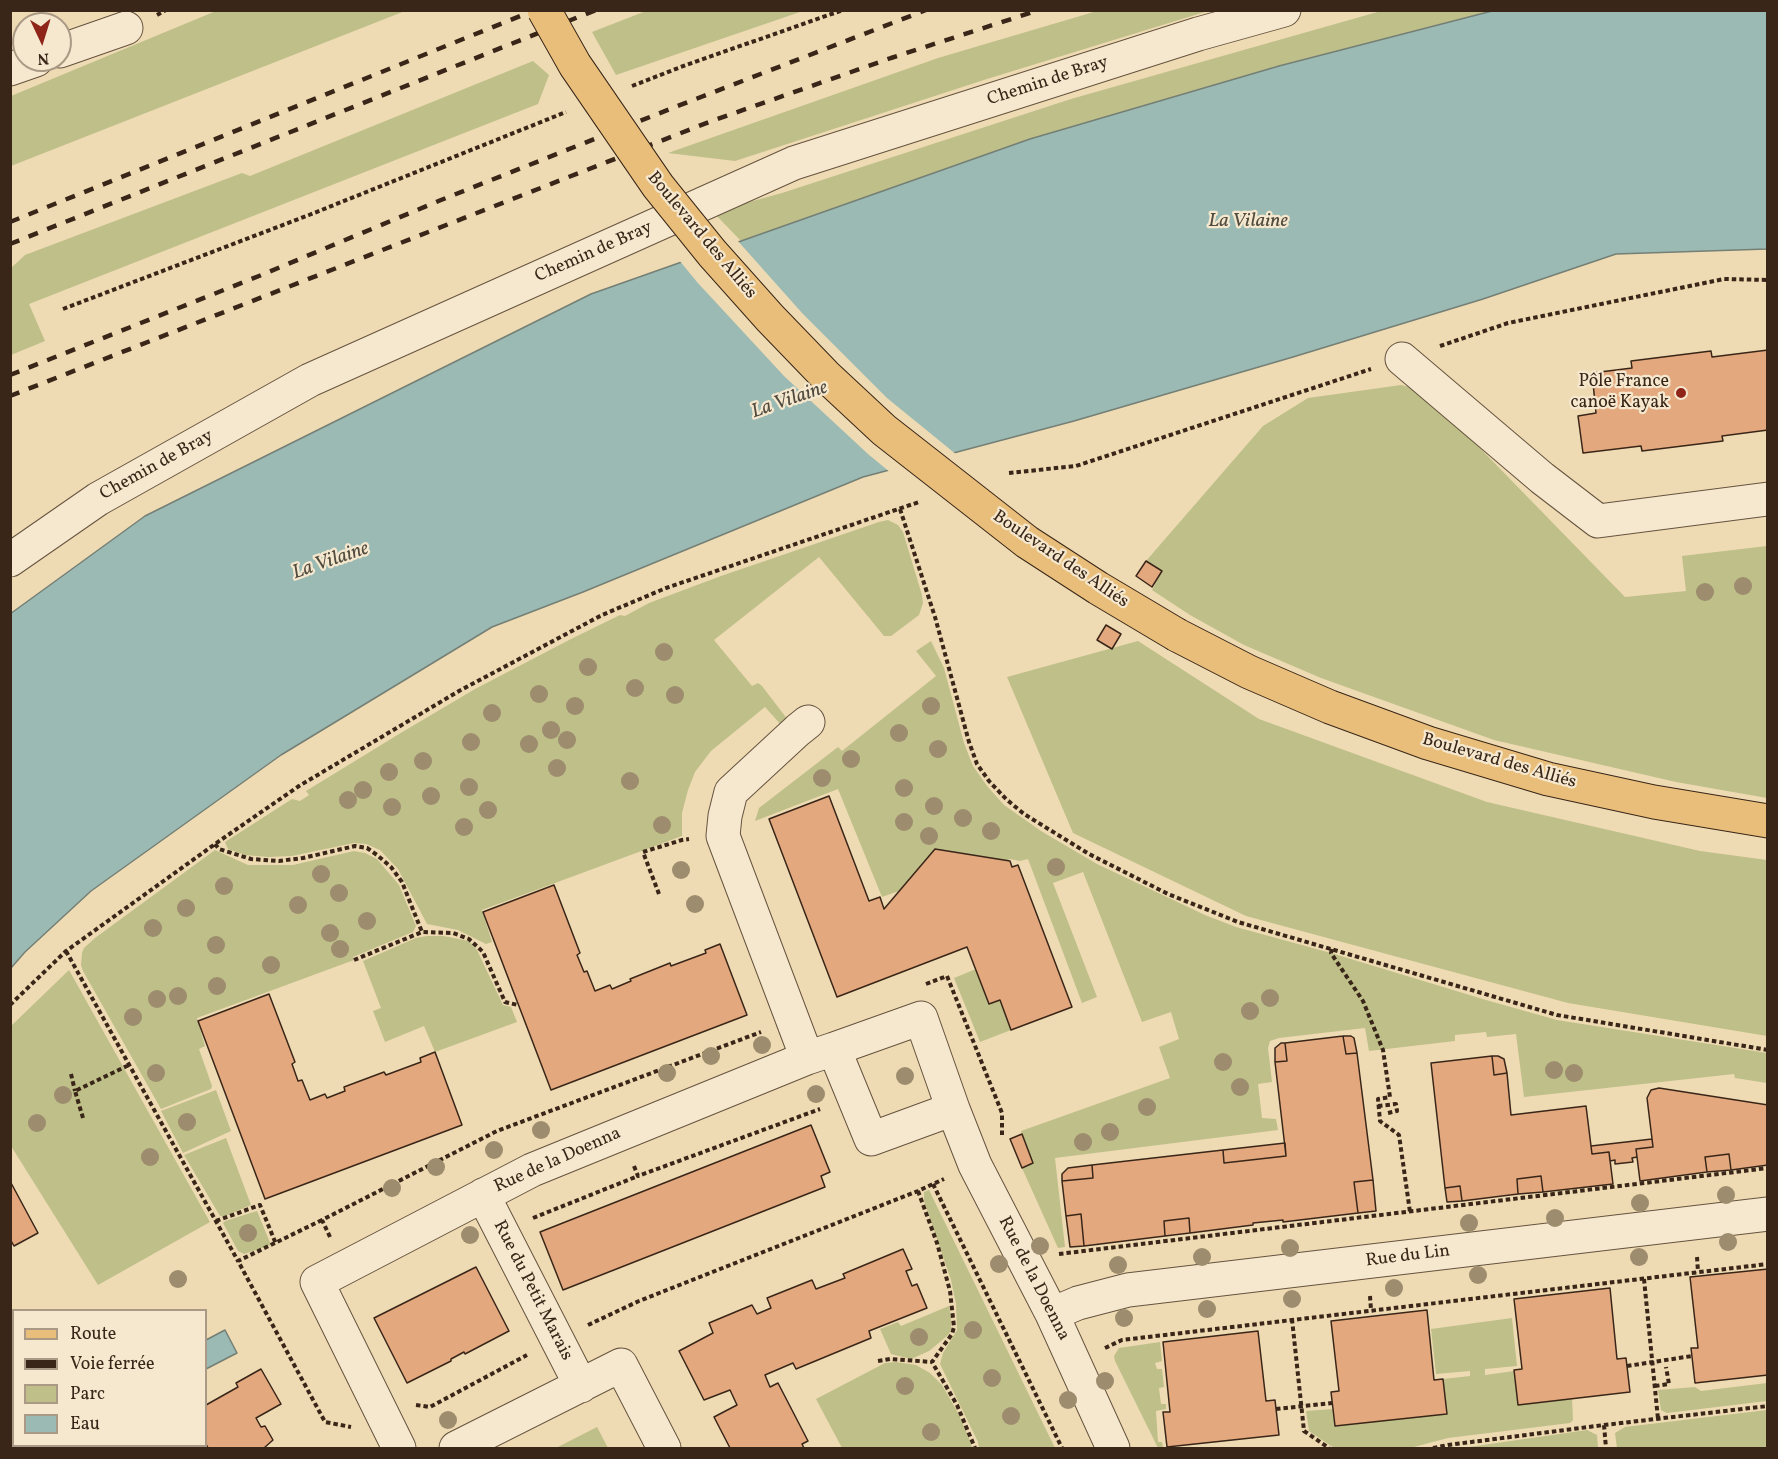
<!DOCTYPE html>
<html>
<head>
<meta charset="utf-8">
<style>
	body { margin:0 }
	#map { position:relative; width:1778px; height:1459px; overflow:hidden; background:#efdbb3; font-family:Vollkorn,serif }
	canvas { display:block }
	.frame { position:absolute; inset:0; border:12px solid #392618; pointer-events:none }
	.legend { position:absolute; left:12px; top:1309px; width:195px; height:138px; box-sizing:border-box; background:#f5e8ce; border:2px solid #aa9a85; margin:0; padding:8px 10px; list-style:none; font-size:18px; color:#392618 }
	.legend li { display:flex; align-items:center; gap:12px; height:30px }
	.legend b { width:30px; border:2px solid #aa9a85 }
	.north { position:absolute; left:12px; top:12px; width:60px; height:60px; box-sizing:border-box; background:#f5e8ce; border:2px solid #aa9a85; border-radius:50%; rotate:176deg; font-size:16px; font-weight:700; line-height:24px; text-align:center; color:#392618 }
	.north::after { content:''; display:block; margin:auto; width:21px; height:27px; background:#8f2418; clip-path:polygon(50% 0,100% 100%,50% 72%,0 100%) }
</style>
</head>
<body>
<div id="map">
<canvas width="1778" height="1459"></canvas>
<div class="frame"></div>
<ul class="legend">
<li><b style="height:8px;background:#e8be7a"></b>Route</li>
<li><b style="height:8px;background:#392618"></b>Voie ferrée</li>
<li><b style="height:16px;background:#bebf89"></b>Parc</li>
<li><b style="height:16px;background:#9bbab3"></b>Eau</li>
</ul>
<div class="north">N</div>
</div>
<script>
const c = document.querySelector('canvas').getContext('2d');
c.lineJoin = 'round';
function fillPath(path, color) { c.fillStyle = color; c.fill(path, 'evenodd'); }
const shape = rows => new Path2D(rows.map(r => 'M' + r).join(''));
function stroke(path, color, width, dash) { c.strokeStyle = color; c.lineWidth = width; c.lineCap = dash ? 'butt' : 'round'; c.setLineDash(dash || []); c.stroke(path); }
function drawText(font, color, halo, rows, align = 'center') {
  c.font = font + ' Vollkorn,serif'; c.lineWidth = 4.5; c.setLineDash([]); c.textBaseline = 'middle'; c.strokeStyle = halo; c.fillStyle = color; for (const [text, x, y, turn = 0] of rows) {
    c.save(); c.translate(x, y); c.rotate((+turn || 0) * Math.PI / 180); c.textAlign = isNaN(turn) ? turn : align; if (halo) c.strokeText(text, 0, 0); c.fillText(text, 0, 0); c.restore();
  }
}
fillPath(shape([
	[216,11,405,11,11,166,11,96],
	[646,11,646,10,803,11,616,75,592,32],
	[1097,11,1208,11,987,79,735,161,668,153,938,58],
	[1381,11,1492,11,1279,66,1030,139,741,241,713,212,782,193,1071,99],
	[533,61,549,75,538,104,29,304,45,341,11,355,11,268,25,255,242,173,250,176],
	[1401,385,1422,390,1434,401,1625,597,1686,591,1682,556,1767,546,1767,798,1676,782,1494,740,1321,678,1244,645,1190,615,1152,590,1162,571,1146,561,1263,426,1308,398],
	[888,520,898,525,903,532,922,595,923,603,919,615,891,636,884,636,819,557,714,640,752,686,758,683,762,686,788,720,783,727,765,707,711,751,695,772,688,790,682,813,682,836,482,910,492,942,486,944,458,930,427,924,398,869,380,850,366,844,354,843,292,856,268,857,245,855,228,849,225,842,292,799,300,801,309,795,306,791,399,734,475,689,571,639,620,615,625,616,649,603,721,576,879,522],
	[931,641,944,668,964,743,973,766,987,786,1004,805,1041,831,1097,864,1205,915,1236,927,1331,953,1486,1000,1557,1020,1767,1053,1767,1083,1735,1078,1734,1074,1524,1097,1516,1034,1487,1037,1486,1032,1455,1035,1455,1041,1369,1051,1365,1028,1279,1038,1270,1041,1268,1048,1272,1082,1258,1084,1262,1118,1276,1119,1278,1130,1055,1158,1065,1247,1058,1248,1022,1168,1033,1163,1021,1131,1170,1078,1159,1047,1179,1039,1171,1012,1142,1022,1083,872,1053,883,1097,997,1082,1003,1028,859,1020,861,1010,859,944,882,941,876,882,897,838,789,755,821,759,808,838,747,842,751,936,676,916,651],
	[1138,641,1259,719,1487,802,1700,851,1767,860,1767,1036,1568,1003,1246,916,1073,833,1007,677],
	[215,850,248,865,293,865,354,851,365,853,377,859,399,885,416,926,413,932,353,957,354,960,197,1018,205,1046,199,1049,212,1086,211,1089,161,1109,83,971,81,965,82,953,84,948,95,938],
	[427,936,443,936,469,941,477,950,503,1005,511,1007,517,1022,435,1052,424,1026,385,1042,373,1011,381,1008,363,961,416,938],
	[976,969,989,1004,1000,1000,1011,1030,980,1042,954,978],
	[69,970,210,1222,98,1285,11,1146,11,1026],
	[216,1090,231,1131,183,1153,161,1111],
	[226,1138,251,1205,225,1216,220,1216,184,1155],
	[929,1190,1055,1448,1056,1448,979,1448,978,1442,940,1364,943,1353,957,1330,956,1304,951,1280,924,1201,924,1192],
	[257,1211,271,1245,244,1254,238,1251,223,1223,225,1221],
	[949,1306,951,1317,951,1329,949,1334,940,1342,929,1351,911,1359,891,1354,880,1329,898,1322,901,1326],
	[1512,1318,1517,1366,1485,1369,1485,1375,1514,1371,1572,1398,1573,1420,1570,1423,1448,1438,1410,1448,1334,1448,1309,1431,1306,1411,1333,1409,1336,1426,1447,1414,1443,1379,1470,1376,1470,1371,1436,1374,1431,1329],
	[1160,1342,1162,1361,1155,1363,1157,1369,1162,1369,1164,1387,1159,1388,1161,1404,1166,1404,1166,1409,1156,1411,1158,1442,1162,1442,1163,1448,1158,1448,1115,1361,1114,1356,1119,1348],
	[896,1362,916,1365,930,1373,942,1385,958,1413,969,1438,972,1448,842,1448,816,1399,885,1363],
	[1767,1383,1767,1401,1667,1413,1661,1410,1658,1390,1695,1387,1701,1391],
	[1767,1410,1767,1448,1617,1448,1615,1433,1625,1427],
	[597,1427,608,1448,556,1448],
	[1587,1430,1597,1435,1598,1448,1462,1448]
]), '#bebf89');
const water = shape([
	[1492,11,1767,11,1767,249,1616,254,1483,299,1293,357,1074,421,863,477,583,592,492,627,281,755,91,891,25,952,11,968,10,614,145,516,591,294,1030,139,1279,66,1492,11],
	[225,1330,237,1353,206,1369,206,1340,225,1330]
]);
fillPath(water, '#9bbab3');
stroke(water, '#747f75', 1.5);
fillPath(shape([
	[737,240,802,313,887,398,957,455,891,473,868,454,784,376,697,282,679,260]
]), '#efdbb3');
const building = shape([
	[1768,350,1768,430,1722,436,1723,441,1642,451,1641,446,1583,453,1578,416,1596,413,1592,373,1632,368,1631,361,1711,351,1712,357,1768,350],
	[1146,561,1162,571,1152,587,1136,576,1146,561],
	[1106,625,1121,634,1112,649,1097,640,1106,625],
	[829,796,869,901,880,897,884,909,935,849,1010,861,1012,867,1018,865,1072,1007,1011,1030,1000,1000,989,1004,967,947,837,997,769,819,829,796],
	[554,885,580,953,577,955,584,972,587,971,595,991,610,985,612,989,631,981,630,979,670,963,671,966,706,953,705,950,720,944,747,1015,551,1090,483,912,554,885],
	[269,994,295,1062,292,1064,298,1081,302,1080,310,1100,325,1094,327,1098,345,1091,344,1087,384,1072,386,1075,421,1062,420,1058,435,1052,462,1125,265,1199,198,1021,269,994],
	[1343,1036,1346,1054,1357,1053,1373,1180,1354,1182,1358,1213,1283,1222,1283,1220,1253,1223,1253,1225,1190,1233,1189,1218,1164,1221,1165,1236,1084,1246,1081,1214,1066,1216,1062,1181,1093,1178,1092,1165,1223,1150,1224,1163,1286,1156,1275,1062,1287,1061,1285,1043,1343,1036],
	[1343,1036,1351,1036,1354,1038,1357,1053,1346,1054,1343,1036],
	[1281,1043,1285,1043,1287,1061,1275,1062,1275,1048,1281,1043],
	[1492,1056,1494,1075,1507,1073,1511,1115,1586,1106,1592,1154,1609,1152,1613,1184,1543,1192,1541,1176,1517,1179,1518,1194,1462,1201,1460,1186,1445,1188,1431,1063,1492,1056],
	[1492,1056,1498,1056,1504,1059,1507,1073,1494,1075,1492,1056],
	[1659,1088,1768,1105,1768,1165,1731,1170,1729,1154,1705,1157,1707,1172,1640,1181,1636,1149,1653,1147,1647,1098,1651,1090,1659,1088],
	[811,1125,830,1172,821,1176,825,1187,563,1290,540,1232,811,1125],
	[1022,1134,1033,1163,1022,1168,1010,1139,1022,1134],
	[1652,1139,1653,1147,1636,1149,1637,1157,1632,1158,1633,1162,1615,1164,1615,1160,1610,1161,1609,1152,1592,1154,1591,1146,1652,1139],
	[1285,1143,1286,1156,1224,1163,1223,1150,1285,1143],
	[1729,1154,1731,1170,1707,1172,1705,1157,1729,1154],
	[1092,1165,1093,1178,1062,1181,1062,1174,1068,1168,1092,1165],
	[1541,1176,1543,1192,1518,1194,1517,1179,1541,1176],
	[1373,1180,1376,1211,1358,1213,1354,1182,1373,1180],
	[10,1181,38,1233,14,1246,10,1239,10,1181],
	[1460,1186,1462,1201,1447,1202,1445,1188,1460,1186],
	[1081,1214,1084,1246,1070,1247,1066,1216,1081,1214],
	[1189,1218,1190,1233,1165,1236,1164,1221,1189,1218],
	[903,1249,912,1269,906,1271,912,1286,917,1284,927,1308,869,1331,871,1338,796,1369,793,1363,765,1375,770,1387,778,1383,808,1441,802,1444,804,1448,730,1448,714,1417,737,1405,730,1390,704,1400,679,1351,713,1333,709,1323,752,1305,757,1314,771,1308,767,1298,812,1280,816,1289,845,1278,843,1274,903,1249],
	[476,1267,509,1331,465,1354,464,1352,451,1359,451,1361,407,1383,374,1318,476,1267],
	[1768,1269,1768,1375,1695,1383,1691,1348,1698,1348,1690,1277,1768,1269],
	[1610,1288,1617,1359,1626,1358,1630,1392,1518,1405,1514,1370,1522,1369,1514,1299,1610,1288],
	[1427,1310,1434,1380,1443,1379,1447,1414,1335,1426,1331,1392,1339,1391,1331,1321,1427,1310],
	[1258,1331,1266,1401,1275,1400,1279,1435,1167,1447,1163,1412,1170,1412,1163,1342,1258,1331],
	[261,1369,281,1404,256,1418,261,1427,265,1426,273,1440,264,1448,208,1448,206,1444,206,1405,238,1387,236,1383,261,1369]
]);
fillPath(building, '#e3a87e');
stroke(building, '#392618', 1.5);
const minor = shape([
	[60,51,126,28],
	[10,69,36,60],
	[1402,359,1542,478,1598,521,1768,499],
	[10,560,98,499,310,380,794,163,1198,34,1284,10],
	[921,1018,953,1109,871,1139,834,1049,921,1018],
	[807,1058,723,836,725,816,731,792,798,730,808,722],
	[953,1109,975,1165,1052,1314,1113,1448],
	[483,1195,581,1386],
	[1052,1314,1078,1303,1128,1290,1768,1214],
	[399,1448,317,1282,532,1170,807,1058,834,1049],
	[456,1448,621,1365,664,1448]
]);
const major = shape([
	[1177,635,1249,672,1330,707,1428,743,1548,779,1654,802,1768,821]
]);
stroke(minor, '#66533f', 35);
stroke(major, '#392618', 35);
stroke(shape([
	[157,15,166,10],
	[632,86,686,65,843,10],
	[63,309,309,215,566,112],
	[1440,346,1508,323,1724,279,1768,280],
	[1009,473,1076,466,1371,369],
	[900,509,935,617,969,742,977,764,989,781,1006,799,1024,814,1089,854,1168,894,1238,922,1557,1015,1768,1050],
	[215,844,219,849,251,859,279,861,303,858,355,846,367,848,377,855,391,867,402,882,422,932],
	[659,894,643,852,682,840,689,839],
	[1332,949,1331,953,1363,1001,1383,1050,1390,1097,1378,1099,1380,1121,1399,1135,1410,1212],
	[66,951,238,1261],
	[354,960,422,932,453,933,469,939,483,952,505,1002,518,1005],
	[926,984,947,976,1002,1113,1002,1136],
	[10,1005,66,951,215,844,299,786,459,691,602,615,666,588,919,502],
	[71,1074,75,1091],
	[1378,1106,1396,1104,1397,1111,1388,1113],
	[83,1118,75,1091,129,1065],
	[634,1166,638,1176,820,1109],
	[933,1184,1062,1448],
	[918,1191,937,1243,950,1291,954,1327,952,1334,932,1362,957,1405,975,1448],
	[533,1218,638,1176],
	[322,1220,238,1261,325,1422,351,1427],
	[216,1221,260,1205,276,1244],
	[330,1237,322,1220,497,1131,761,1032],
	[1059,1254,1768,1168],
	[1697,1257,1698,1272],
	[1644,1279,1658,1419],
	[1370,1296,1371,1310],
	[1292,1319,1304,1431,1329,1448],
	[588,1325,639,1301,918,1191,944,1179],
	[1105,1348,1122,1340,1768,1264],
	[878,1361,890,1359,932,1362],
	[1627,1366,1692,1356],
	[1655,1386,1669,1384,1666,1367],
	[416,1405,430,1407,527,1355],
	[1276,1409,1332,1403],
	[1604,1425,1606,1448],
	[1433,1448,1448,1445,1604,1425,1768,1406]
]), '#392618', 4, [4.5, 3]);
stroke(minor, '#f5e8ce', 33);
stroke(major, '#e8be7a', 33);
stroke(shape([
	[10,222,535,10],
	[10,244,596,10],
	[10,375,259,276,441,200,670,109,926,10],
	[10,396,709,122,891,58,1039,10]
]), '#392618', 4.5, [10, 10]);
const majorBridge = shape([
	[544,10,575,65,658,186,712,253,770,318,825,375,884,430,1027,542,1098,588,1177,635]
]);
stroke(majorBridge, '#392618', 35, []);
stroke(majorBridge, '#e8be7a', 33);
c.fillStyle = '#9d8c6d';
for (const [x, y] of [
	[1743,586],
	[1705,592],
	[664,652],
	[588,667],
	[635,688],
	[539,694],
	[675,695],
	[575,706],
	[931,706],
	[492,713],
	[551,730],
	[899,733],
	[567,740],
	[471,742],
	[529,744],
	[938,749],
	[851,759],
	[423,761],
	[557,768],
	[389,772],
	[822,778],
	[630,781],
	[469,787],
	[904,788],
	[363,790],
	[431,796],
	[348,800],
	[934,806],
	[392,807],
	[488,810],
	[963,818],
	[904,822],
	[662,825],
	[464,827],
	[991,831],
	[929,836],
	[1056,867],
	[681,870],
	[321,874],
	[224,886],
	[339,893],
	[695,904],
	[298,905],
	[186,908],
	[367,921],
	[153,928],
	[330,933],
	[216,945],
	[340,949],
	[271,965],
	[217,986],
	[178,996],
	[1270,998],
	[157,999],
	[1250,1011],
	[133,1017],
	[762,1045],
	[711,1056],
	[1223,1062],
	[1554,1070],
	[156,1073],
	[667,1073],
	[1574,1073],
	[905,1076],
	[1240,1087],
	[816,1094],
	[63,1095],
	[1147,1107],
	[187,1122],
	[37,1123],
	[541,1130],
	[1110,1132],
	[1083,1142],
	[494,1150],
	[150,1157],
	[436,1167],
	[392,1188],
	[1726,1195],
	[1640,1203],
	[1555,1218],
	[1469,1223],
	[248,1233],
	[470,1235],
	[1728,1242],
	[1040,1246],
	[1290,1248],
	[1202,1257],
	[1639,1257],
	[999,1264],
	[1118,1265],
	[1478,1275],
	[178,1279],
	[1394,1288],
	[1292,1299],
	[1207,1309],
	[1124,1318],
	[973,1330],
	[919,1337],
	[992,1378],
	[1105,1381],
	[905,1386],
	[1068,1400],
	[1011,1416],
	[448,1420],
	[931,1432]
]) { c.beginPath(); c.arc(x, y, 9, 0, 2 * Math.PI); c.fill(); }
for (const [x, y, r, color] of [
	[1681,393,6,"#8f2418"]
]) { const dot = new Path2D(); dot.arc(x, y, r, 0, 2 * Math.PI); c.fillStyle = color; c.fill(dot); stroke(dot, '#f5e8ce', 2); }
drawText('18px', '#392618', '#f5e8ce', [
	["Chemin de Bray",1048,82,-18],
	["Boulevard des Alliés",701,236,50],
	["Chemin de Bray",594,253,-24],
	["Chemin de Bray",157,466,-29],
	["Boulevard des Alliés",1060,560,34],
	["Boulevard des Alliés",1499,762,16],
	["Rue de la Doenna",558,1161,-24],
	["Rue du Lin",1408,1257,-7],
	["Rue de la Doenna",1033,1279,63],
	["Rue du Petit Marais",532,1291,63]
]);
drawText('18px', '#392618', '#f5e8ce', [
	["Pôle France",1669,383],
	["canoë Kayak",1669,404]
], 'right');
drawText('italic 20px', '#524b3f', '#f5e8ce', [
	["La Vilaine",1248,222],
	["La Vilaine",790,401,-19],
	["La Vilaine",331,562,-19]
]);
</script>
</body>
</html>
